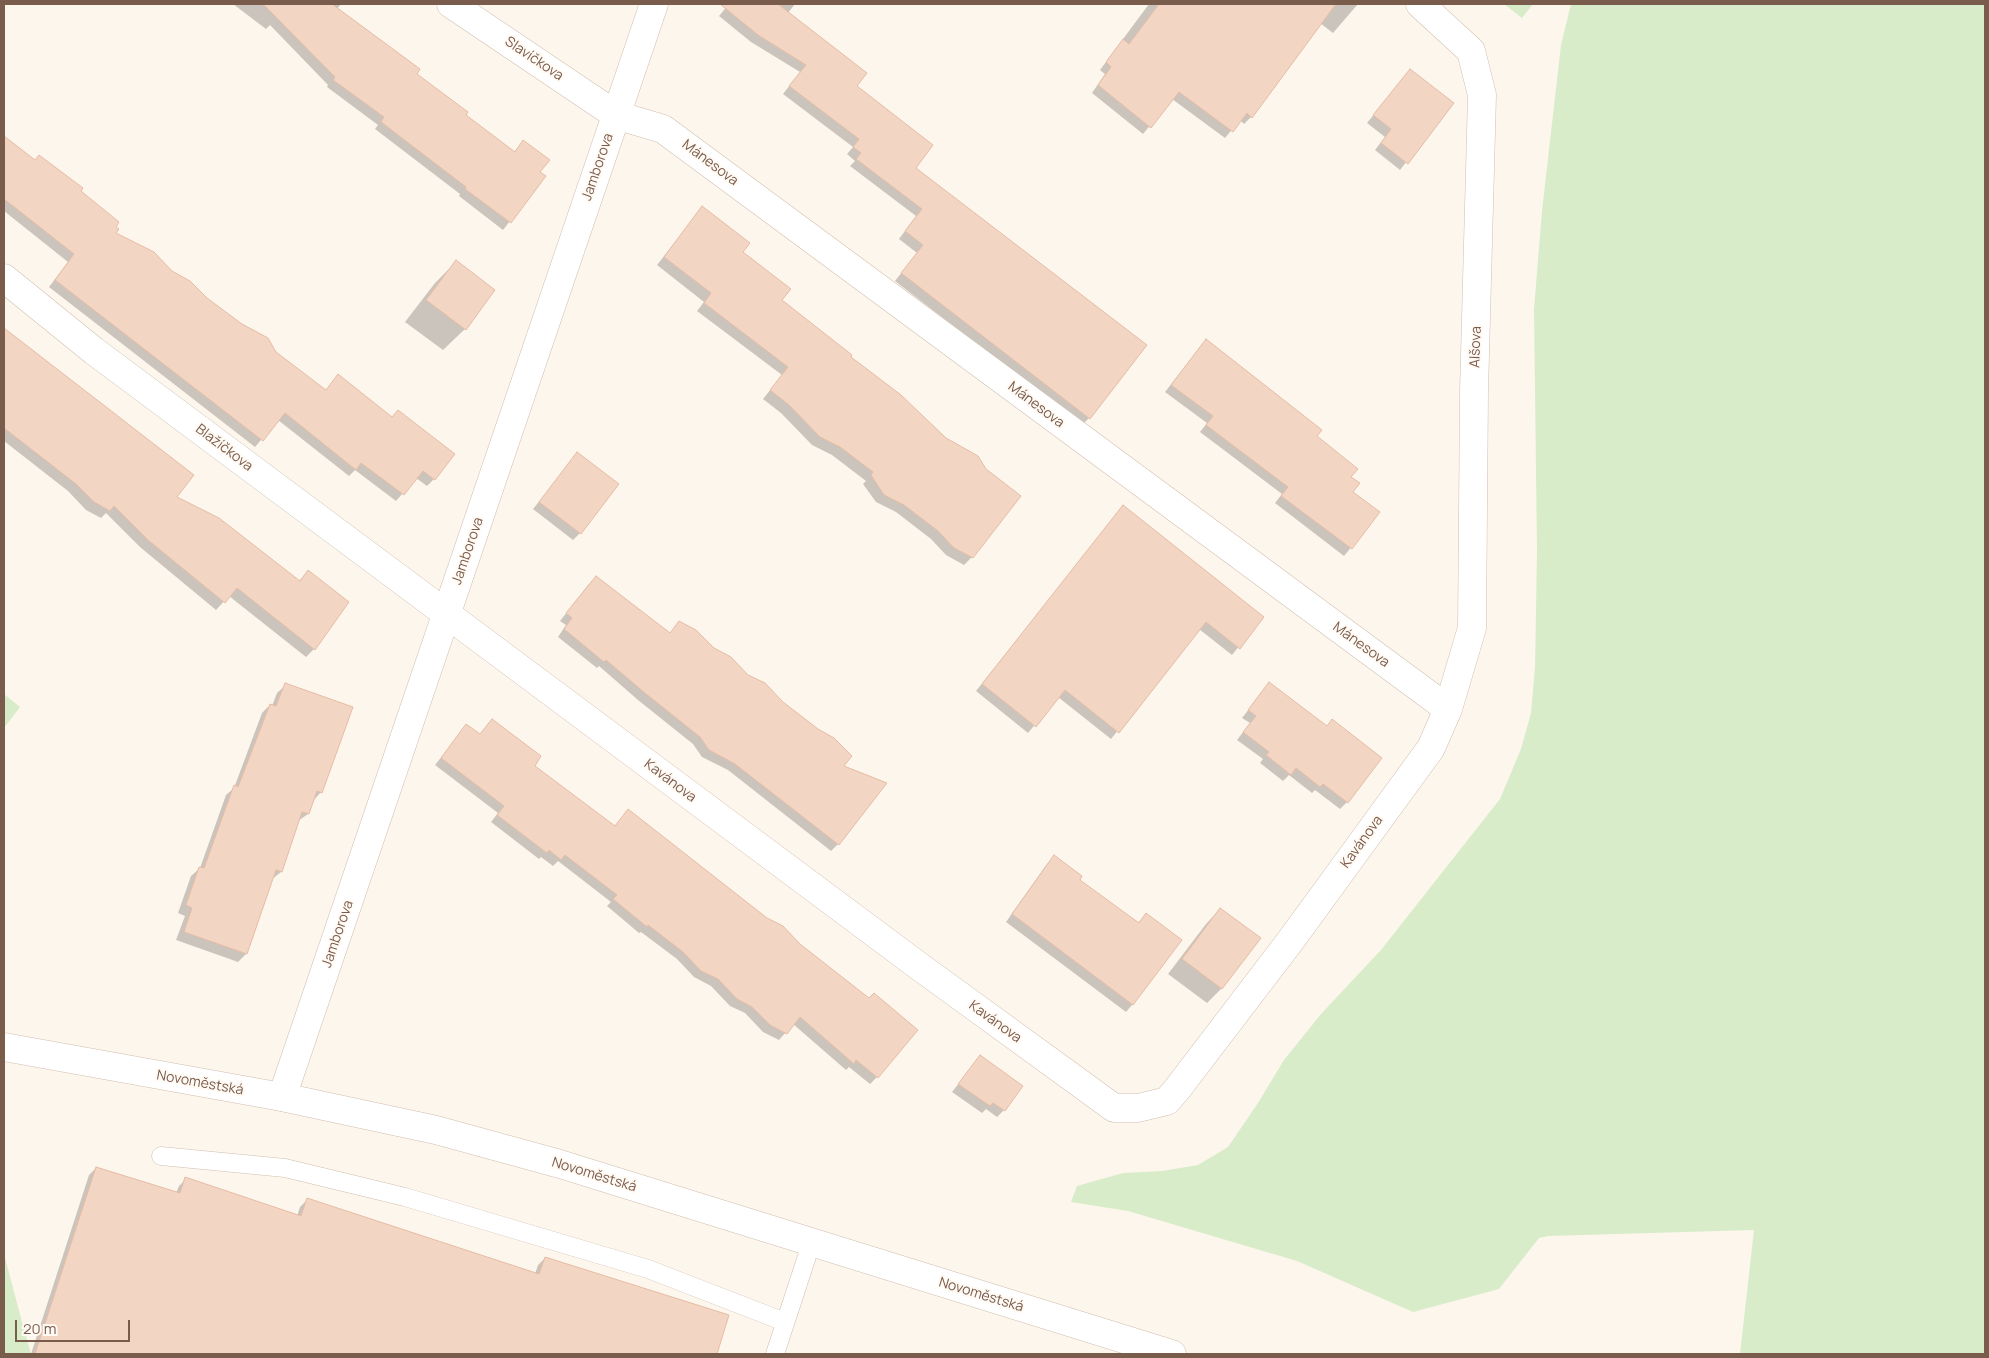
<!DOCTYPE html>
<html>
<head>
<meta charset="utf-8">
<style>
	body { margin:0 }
	#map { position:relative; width:1989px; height:1358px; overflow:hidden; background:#fdf6ec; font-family:Manrope,sans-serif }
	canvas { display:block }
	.frame { position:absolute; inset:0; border:5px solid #7a5c4d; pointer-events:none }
	.scale { position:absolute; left:15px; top:1320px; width:115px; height:22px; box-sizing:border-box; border:2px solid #7a5c4d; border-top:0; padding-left:6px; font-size:15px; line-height:18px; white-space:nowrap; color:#7a5c4d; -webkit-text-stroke:4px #fffaf3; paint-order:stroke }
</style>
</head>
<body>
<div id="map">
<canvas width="1989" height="1358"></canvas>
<div class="frame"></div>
<div class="scale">20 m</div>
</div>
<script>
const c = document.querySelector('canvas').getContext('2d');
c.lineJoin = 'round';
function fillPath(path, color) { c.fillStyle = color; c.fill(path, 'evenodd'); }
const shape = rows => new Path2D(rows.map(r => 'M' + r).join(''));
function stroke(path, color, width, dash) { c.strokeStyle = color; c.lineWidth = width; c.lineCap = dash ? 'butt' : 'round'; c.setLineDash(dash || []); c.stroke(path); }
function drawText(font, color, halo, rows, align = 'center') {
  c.font = font + ' Manrope,sans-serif'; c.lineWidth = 4; c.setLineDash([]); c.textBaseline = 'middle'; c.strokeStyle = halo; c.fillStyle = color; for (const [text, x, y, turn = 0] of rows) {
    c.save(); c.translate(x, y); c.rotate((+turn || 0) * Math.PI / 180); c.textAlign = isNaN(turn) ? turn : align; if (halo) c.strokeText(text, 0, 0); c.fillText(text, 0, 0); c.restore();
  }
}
fillPath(shape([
	[1504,4,1533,4,1522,18],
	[1571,4,1985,4,1985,1354,1740,1354,1754,1230,1548,1236,1539,1238,1499,1289,1413,1312,1297,1261,1128,1211,1071,1202,1077,1186,1123,1173,1162,1171,1198,1165,1228,1147,1258,1103,1284,1060,1321,1014,1381,950,1500,799,1521,749,1531,713,1535,667,1537,551,1534,309,1542,211,1561,45],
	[4,694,20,707,4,728],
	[4,1254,22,1322,31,1354,4,1354]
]), '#d8ecc9');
fillPath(shape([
	[233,4,341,4,337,9,464,116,514,152,523,142,539,172,545,176,503,230,459,196,460,194,375,129,378,125,327,87,328,85,270,25,266,29],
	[729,4,795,4,788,13,855,86,914,168,1089,418,1082,425,895,281,917,253,899,239,916,216,850,166,855,161,847,154,853,147,783,94,800,72,751,42,719,16],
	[1149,4,1358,4,1333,33,1320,23,1251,117,1244,124,1240,120,1225,138,1172,99,1143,134,1092,93,1105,74,1100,70],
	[1410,70,1452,103,1400,170,1375,150,1385,137,1367,123],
	[4,137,35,161,79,191,114,227,114,233,172,272,206,299,434,479,427,486,416,478,396,501,355,470,349,476,278,420,255,447,49,287,68,262,4,211],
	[702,208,780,301,849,357,972,557,964,565,946,555,931,539,896,512,876,502,863,484,866,481,832,455,812,445,781,413,763,399,782,375,697,311,704,302,657,265],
	[456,262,465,329,443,350,405,322,435,283],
	[4,330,192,475,175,497,299,581,308,572,314,649,306,657,229,596,216,610,140,547,106,513,101,518,86,510,68,491,4,441],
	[1206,340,1316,437,1350,478,1352,492,1379,513,1344,556,1275,503,1282,494,1200,432,1207,423,1165,392],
	[578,453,580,533,573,540,533,509],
	[1123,507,1262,618,1232,655,1199,629,1111,739,1058,697,1028,733,976,691],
	[589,584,669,634,680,623,842,767,838,844,831,851,728,770,702,757,693,744,638,700,599,666,597,668,558,637,566,625,560,621],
	[1269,683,1326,727,1332,721,1347,802,1340,809,1315,790,1312,793,1289,775,1283,781,1260,763,1263,759,1237,740,1250,723,1242,718],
	[286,685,321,792,313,801,308,814,298,821,281,872,271,880,246,954,238,962,176,940,185,916,178,913,191,876,200,868,226,795,234,788,262,713,270,705,272,706,277,693],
	[492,721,533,766,614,827,628,810,877,1077,870,1084,849,1067,846,1070,793,1024,779,1040,763,1032,745,1013,730,1006,711,986,694,977,677,959,641,932,639,933,607,906,611,902,558,861,553,866,541,857,539,859,491,822,498,813,435,765,466,726,479,735],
	[1054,857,1078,880,1138,923,1146,914,1132,1005,1126,1012,1006,922,1047,864],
	[1220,909,1221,989,1207,1003,1168,974,1206,924],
	[980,1056,1004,1110,997,1117,986,1109,982,1113,952,1092],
	[96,1168,176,1193,179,1186,186,1179,297,1216,300,1207,307,1200,535,1274,538,1265,545,1258,728,1316,715,1354,31,1354,89,1175]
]), '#0003');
const building = shape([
	[263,4,332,4,420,69,417,74,468,112,466,115,515,152,523,140,550,160,540,172,546,176,511,223,465,189,466,187,381,122,384,117,333,80,335,77,263,4],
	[720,4,778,4,867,73,857,86,933,145,916,168,1147,345,1090,419,901,273,923,245,905,231,922,209,856,159,861,153,853,147,859,139,789,86,806,65,758,35,720,4],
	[1159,4,1336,4,1252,118,1247,113,1233,132,1179,92,1151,128,1098,85,1111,67,1106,62,1123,39,1129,44,1159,4],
	[1410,69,1454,103,1408,164,1381,143,1391,129,1373,115,1410,69],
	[4,136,35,160,39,155,83,188,81,191,119,222,116,227,119,229,116,233,154,252,172,271,190,281,207,298,242,324,268,338,276,352,326,390,338,374,392,417,398,410,455,454,435,480,423,471,404,495,361,463,356,470,285,413,263,441,55,280,74,254,4,199,4,136],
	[702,206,750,243,743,252,791,289,782,300,852,355,851,357,901,395,946,438,978,456,986,469,1021,496,973,558,954,548,938,531,904,505,884,495,871,475,873,472,840,447,820,437,789,405,770,390,788,367,704,303,711,293,664,257,702,206],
	[456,260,495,290,466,330,426,300,456,260],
	[4,328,194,475,177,497,219,518,300,581,308,570,349,602,315,650,237,588,225,603,148,540,114,506,110,511,94,502,76,484,4,428,4,328],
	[1206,339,1322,430,1317,436,1358,469,1351,477,1360,483,1353,492,1380,512,1352,549,1281,496,1288,487,1206,425,1213,416,1171,385,1206,339],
	[577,452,619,484,581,534,539,502,577,452],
	[1123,505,1264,617,1240,649,1206,622,1119,733,1065,690,1036,727,982,684,1123,505],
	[596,576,670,633,679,621,696,630,714,648,731,657,748,675,765,683,783,702,818,729,834,738,852,756,844,766,887,783,839,845,735,764,709,750,700,737,645,693,606,660,604,662,564,629,572,618,566,613,596,576],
	[1269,682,1327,726,1332,719,1382,758,1348,803,1323,784,1320,787,1296,768,1291,775,1266,755,1269,752,1243,732,1256,716,1248,710,1269,682],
	[285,683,353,707,322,793,317,791,309,814,302,812,282,872,276,870,247,954,184,932,192,908,186,905,199,867,204,868,234,785,238,787,270,704,276,706,285,683],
	[492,719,541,756,535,766,615,826,628,809,767,918,783,926,800,944,860,991,869,998,874,993,918,1030,878,1078,856,1060,854,1064,800,1017,787,1034,770,1025,752,1007,737,999,718,979,701,971,683,952,648,925,647,927,613,899,617,895,565,855,561,860,549,850,547,853,497,815,504,806,441,758,466,724,480,734,492,719],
	[1054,855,1082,876,1080,880,1139,923,1146,913,1182,940,1133,1005,1012,914,1054,855],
	[1220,908,1261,938,1222,989,1182,959,1220,908],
	[980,1055,1023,1086,1005,1111,993,1103,990,1106,958,1084,980,1055],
	[96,1167,180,1193,185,1177,301,1216,307,1198,539,1274,545,1257,729,1315,717,1354,35,1354,96,1167]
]);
fillPath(building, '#f3d5c3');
stroke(building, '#e6bba3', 1);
const service = shape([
	[161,1156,285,1168,405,1197,648,1269,785,1322],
	[775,1354,812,1241]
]);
const minor = shape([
	[451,4,616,115,663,129,1448,709],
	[4,278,94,351,916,964,1114,1108,1138,1108,1167,1101,1178,1088,1291,940,1431,748,1448,709,1472,628,1474,392,1482,95,1471,51,1420,4],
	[282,1097,654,4]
]);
const tertiary = shape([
	[4,1047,282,1097,436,1130,560,1164,1172,1354]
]);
stroke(service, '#d1beb0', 19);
stroke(minor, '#d1beb0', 29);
stroke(tertiary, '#d1beb0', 29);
stroke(service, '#fff', 18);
stroke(minor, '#fff', 28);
stroke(tertiary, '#fff', 28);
drawText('14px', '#7a5c4d', '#fffaf3', [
	["Slavíčkova",534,59,34],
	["Mánesova",710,163,37],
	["Jamborova",598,167,-71],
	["Alšova",1476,347,-88],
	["Mánesova",1036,405,37],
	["Blažíčkova",224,448,37],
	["Jamborova",468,551,-71],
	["Mánesova",1361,645,36],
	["Kavánova",670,781,37],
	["Kavánova",1362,842,-54],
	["Jamborova",338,934,-71],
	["Kavánova",995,1022,36],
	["Novoměstská",200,1083,10],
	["Novoměstská",594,1175,17],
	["Novoměstská",981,1295,17]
]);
</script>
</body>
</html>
